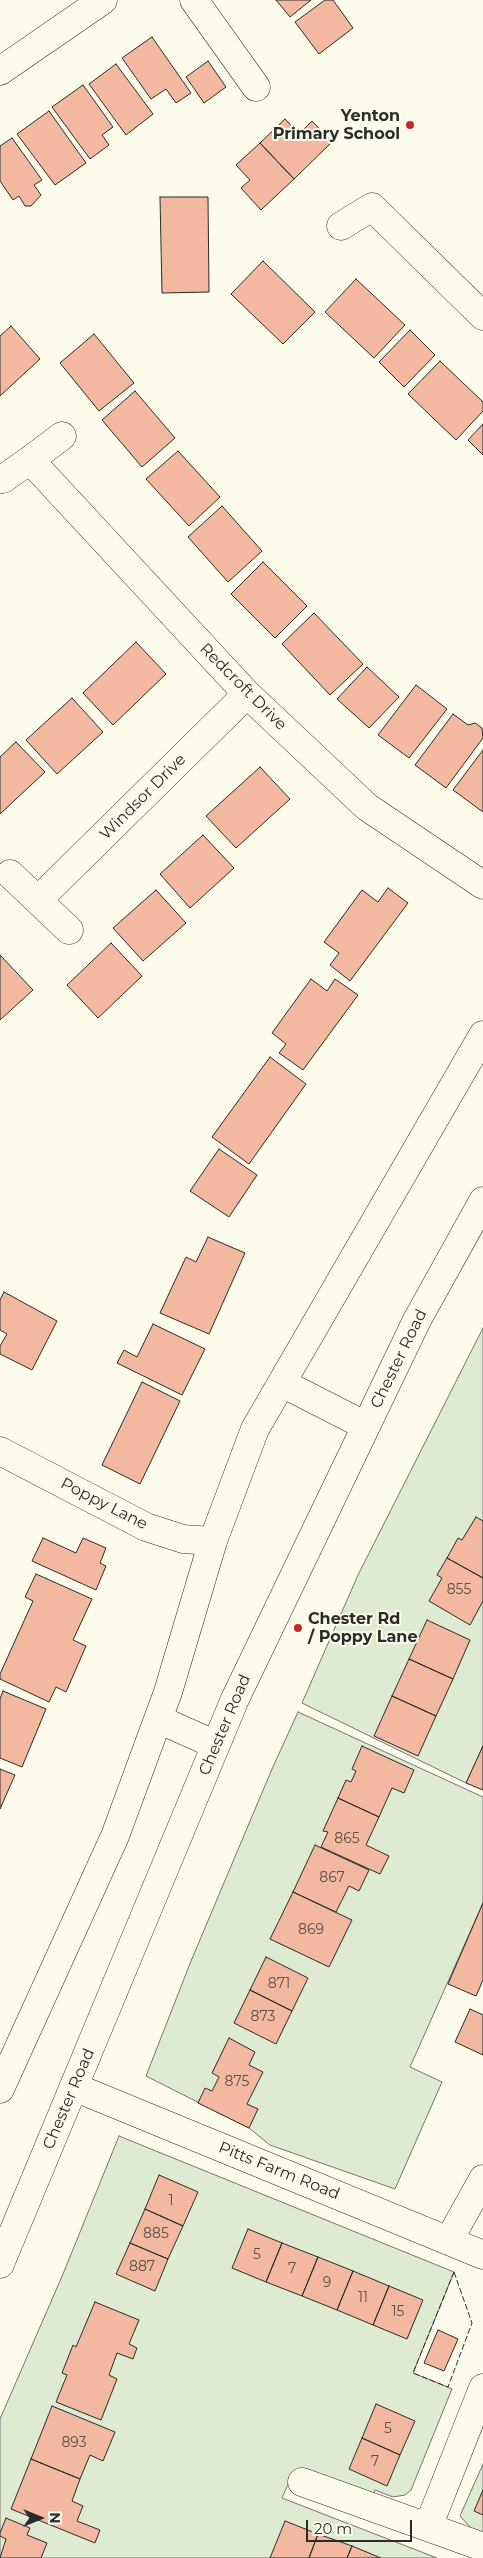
<!DOCTYPE html>
<html>
<head>
<meta charset="utf-8">
<style>
	body { margin:0 }
	#map { position:relative; width:483px; height:2558px; overflow:hidden; background:#fdfbea; font-family:Montserrat,sans-serif }
	canvas { display:block }
	.north { position:absolute; left:15px; top:2493px; width:50px; height:50px; -webkit-text-stroke:4px #fdfbea; paint-order:stroke; rotate:90deg; font-size:14px; font-weight:700; line-height:20px; text-align:center; color:#2b2b2b }
	.north::after { content:''; display:block; margin:auto; width:18px; height:22px; background:#2b2b2b; clip-path:polygon(50% 0,100% 100%,50% 72%,0 100%) }
	.scale { position:absolute; left:306px; top:2520px; width:106px; height:22px; box-sizing:border-box; border:2px solid #2b2b2b; border-top:0; padding-left:6px; font-size:15px; line-height:18px; white-space:nowrap; color:#2b2b2b; -webkit-text-stroke:4px #fdfbea; paint-order:stroke }
</style>
</head>
<body>
<div id="map">
<canvas width="483" height="2558"></canvas>
<div class="north">N</div>
<div class="scale">20 m</div>
</div>
<script>
const c = document.querySelector('canvas').getContext('2d');
c.lineJoin = 'round';
function fillPath(path, color) { c.fillStyle = color; c.fill(path, 'evenodd'); }
const shape = rows => new Path2D(rows.map(r => 'M' + r).join(''));
function stroke(path, color, width, dash) { c.strokeStyle = color; c.lineWidth = width; c.lineCap = dash ? 'butt' : 'round'; c.setLineDash(dash || []); c.stroke(path); }
function drawText(font, color, halo, rows, align = 'center') {
  c.font = font + ' Montserrat,sans-serif'; c.lineWidth = 4; c.setLineDash([]); c.textBaseline = 'middle'; c.strokeStyle = halo; c.fillStyle = color; for (const [text, x, y, turn = 0] of rows) {
    c.save(); c.translate(x, y); c.rotate((+turn || 0) * Math.PI / 180); c.textAlign = isNaN(turn) ? turn : align; if (halo) c.strokeText(text, 0, 0); c.fillText(text, 0, 0); c.restore();
  }
}
const green = shape([
	[483,1328,483,1746,466,1783,302,1703,358,1575,483,1328],
	[298,1712,483,1797,483,1903,410,2067,442,2082,395,2189,270,2145,249,2128,146,2076,191,1961,272,1769,298,1712],
	[119,2136,454,2272,413,2373,452,2389,411,2490,405,2495,393,2497,375,2490,370,2502,294,2471,282,2498,437,2558,0,2558,0,2419,63,2274,119,2136],
	[483,2464,483,2532,471,2528,460,2516,483,2464]
]);
fillPath(green, '#deebd1');
stroke(green, '#74746e', 1);
const building = shape([
	[276,0,311,0,290,17,276,0],
	[325,0,333,0,353,28,319,54,295,22,325,0],
	[152,37,191,93,176,103,166,89,151,99,122,58,152,37],
	[208,61,226,87,204,103,186,77,208,61],
	[116,64,153,114,126,135,89,84,116,64],
	[83,85,113,127,102,135,109,145,90,159,52,107,83,85],
	[49,111,86,163,55,185,17,134,49,111],
	[285,119,299,134,312,121,332,142,294,179,260,143,285,119],
	[12,138,42,180,34,185,41,195,31,206,25,206,19,196,13,200,0,181,0,146,12,138],
	[260,143,294,179,261,210,241,188,250,180,236,165,260,143],
	[160,197,208,197,209,292,162,293,160,197],
	[263,261,315,312,283,344,231,294,263,261],
	[356,279,405,325,374,358,325,312,356,279],
	[11,326,40,359,0,396,0,336,11,326],
	[410,330,435,355,404,387,379,362,410,330],
	[94,334,134,383,99,411,60,363,94,334],
	[440,361,483,402,483,411,456,440,408,394,440,361],
	[135,391,175,438,142,467,102,420,135,391],
	[483,424,483,455,468,440,483,424],
	[178,451,220,497,189,526,146,479,178,451],
	[222,506,262,551,228,582,188,537,222,506],
	[263,562,307,606,275,638,231,594,263,562],
	[314,613,363,664,330,695,282,644,314,613],
	[136,642,166,674,113,725,83,693,136,642],
	[367,667,399,697,369,728,337,699,367,667],
	[416,685,447,709,409,758,378,735,416,685],
	[72,698,103,732,57,774,26,740,72,698],
	[453,714,468,725,475,723,482,728,483,738,446,788,415,765,453,714],
	[16,742,45,772,0,814,0,757,16,742],
	[483,750,483,812,453,790,483,750],
	[260,767,290,799,236,848,206,816,260,767],
	[203,835,234,868,190,908,160,874,203,835],
	[388,888,408,903,350,981,330,965,339,953,324,942,362,890,378,902,388,888],
	[156,890,186,923,143,961,113,928,156,890],
	[111,943,142,976,98,1018,67,985,111,943],
	[0,955,33,990,0,1020,0,955],
	[311,979,327,991,335,979,358,995,303,1070,279,1053,286,1044,272,1033,311,979],
	[270,1057,306,1084,249,1164,212,1137,270,1057],
	[219,1149,257,1175,229,1217,190,1191,219,1149],
	[208,1237,245,1253,209,1334,160,1313,186,1257,196,1262,208,1237],
	[4,1292,57,1321,32,1370,0,1354,0,1346,7,1334,0,1330,0,1300,4,1292],
	[153,1324,205,1349,182,1395,117,1363,124,1350,137,1357,153,1324],
	[142,1382,180,1401,140,1484,102,1465,142,1382],
	[476,1517,483,1521,483,1578,447,1558,458,1538,462,1540,476,1517],
	[43,1538,76,1553,83,1538,106,1548,100,1563,106,1566,96,1590,32,1561,43,1538],
	[447,1558,483,1578,483,1601,470,1625,429,1601,442,1578,437,1575,447,1558],
	[36,1574,92,1599,73,1640,86,1646,66,1692,56,1687,49,1702,0,1679,0,1674,33,1601,25,1597,36,1574],
	[427,1620,470,1640,453,1679,409,1659,427,1620],
	[409,1659,453,1679,436,1716,392,1696,409,1659],
	[3,1691,46,1709,22,1767,0,1758,0,1699,3,1691],
	[392,1696,436,1716,418,1756,374,1736,392,1696],
	[362,1746,414,1770,404,1793,392,1788,379,1817,338,1798,346,1780,351,1782,356,1771,352,1769,362,1746],
	[483,1746,483,1790,466,1783,483,1746],
	[0,1769,15,1775,0,1809,0,1769],
	[338,1798,379,1817,366,1845,389,1856,380,1874,321,1847,328,1832,323,1831,338,1798],
	[315,1845,369,1870,359,1891,349,1886,336,1912,293,1892,315,1845],
	[293,1892,352,1920,329,1967,270,1939,293,1892],
	[483,1903,483,1980,476,1996,448,1984,483,1903],
	[266,1957,308,1978,292,2011,250,1990,266,1957],
	[250,1990,292,2011,276,2044,234,2023,250,1990],
	[470,2009,483,2015,483,2055,455,2042,470,2009],
	[229,2038,255,2052,249,2065,263,2072,247,2104,258,2109,249,2128,198,2103,205,2088,212,2091,219,2077,212,2073,229,2038],
	[159,2175,198,2192,183,2226,145,2209,159,2175],
	[145,2209,183,2226,168,2259,130,2243,145,2209],
	[248,2229,282,2243,266,2282,232,2268,248,2229],
	[130,2243,168,2259,155,2291,116,2274,130,2243],
	[282,2243,318,2257,302,2296,266,2282,282,2243],
	[318,2257,353,2271,337,2310,302,2296,318,2257],
	[353,2271,389,2286,373,2325,337,2310,353,2271],
	[389,2286,423,2300,407,2339,373,2325,389,2286],
	[95,2302,139,2320,129,2344,137,2348,133,2359,117,2353,109,2375,117,2379,101,2420,56,2402,67,2375,62,2373,73,2345,76,2347,95,2302],
	[438,2330,458,2339,444,2371,424,2363,438,2330],
	[376,2404,415,2421,400,2455,362,2438,376,2404],
	[52,2406,115,2432,103,2461,90,2455,80,2479,31,2459,52,2406],
	[362,2438,400,2455,387,2486,349,2469,362,2438],
	[31,2459,80,2479,72,2501,83,2506,77,2521,100,2530,95,2543,11,2509,31,2459],
	[483,2490,483,2515,474,2511,483,2490],
	[6,2518,30,2528,27,2535,47,2543,41,2558,0,2558,6,2539,0,2536,0,2533,6,2518],
	[285,2521,318,2534,309,2558,270,2558,285,2521],
	[318,2534,352,2546,347,2558,309,2558,318,2534],
	[352,2546,381,2558,347,2558,352,2546]
]);
fillPath(building, '#f2b8a0');
stroke(building, '#2b2b2b', 1);
const minor = shape([
	[194,0,256,87],
	[0,71,103,0],
	[341,226,372,207,483,316],
	[62,436,30,460,247,694,367,807,483,885],
	[3,479,30,460],
	[10,874,69,930],
	[39,899,247,694],
	[0,1451,146,1527,183,1539,213,1541],
	[74,2087,483,2255],
	[449,2240,483,2179],
	[302,2482,483,2547],
	[428,2527,483,2388]
]);
const highway = shape([
	[282,1383,366,1426],
	[158,1719,216,1745],
	[0,2089,115,1836,168,1692,213,1541,255,1429,483,1035],
	[0,2264,235,1699,417,1320,483,1201]
]);
stroke(minor, '#2b2b2b', 29);
stroke(highway, '#2b2b2b', 29);
stroke(minor, '#fdfbea', 28);
stroke(highway, '#fdfbea', 28);
stroke(shape([
	[454,2272,472,2323,448,2387,413,2373,454,2272]
]), '#2b2b2b', 1, [6, 2.5]);
for (const [x, y, r, color] of [
	[410,125,5,"#c62828"],
	[298,1628,5,"#c62828"]
]) { const dot = new Path2D(); dot.arc(x, y, r, 0, 2 * Math.PI); c.fillStyle = color; c.fill(dot); stroke(dot, '#fdfbea', 2); }
drawText('14px', '#5d4e48', null, [
	["855",459,1590],
	["865",347,1839],
	["867",332,1878],
	["869",311,1930],
	["871",279,1984],
	["873",263,2017],
	["875",237,2082],
	["1",171,2201],
	["885",156,2234],
	["5",257,2255],
	["887",142,2267],
	["7",292,2269],
	["9",327,2283],
	["11",363,2298],
	["15",398,2312],
	["5",388,2429],
	["893",74,2443],
	["7",375,2462]
]);
drawText('bold 16px', '#2b2b2b', '#fdfbea', [
	["Yenton",400,116],
	["Primary School",400,134],
	["Chester Rd",308,1619,"left"],
	["/ Poppy Lane",308,1637,"left"]
], 'right');
drawText('16px', '#2b2b2b', '#fdfbea', [
	["Redcroft Drive",243,687,45],
	["Windsor Drive",143,797,-45],
	["Chester Road",399,1359,-64],
	["Poppy Lane",104,1504,27],
	["Chester Road",225,1725,-67],
	["Chester Road",69,2099,-67],
	["Pitts Farm Road",279,2171,22]
]);
</script>
</body>
</html>
